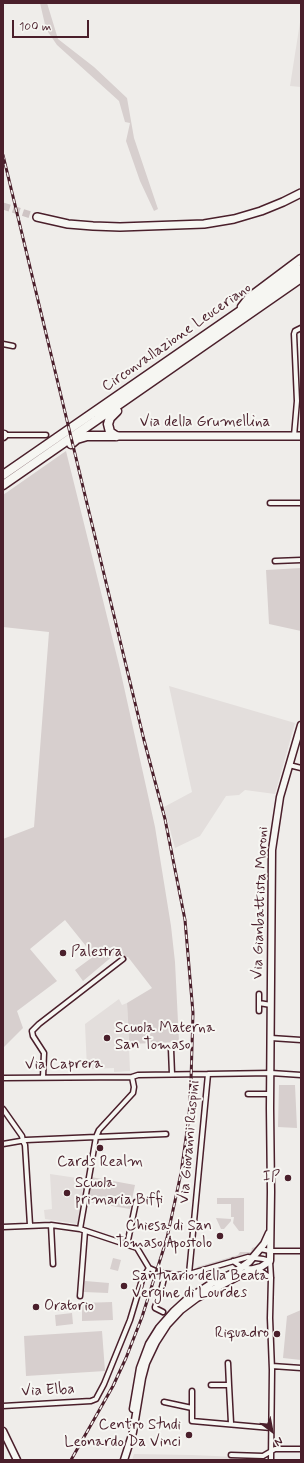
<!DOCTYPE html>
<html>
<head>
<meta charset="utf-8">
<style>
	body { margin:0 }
	#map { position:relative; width:304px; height:1463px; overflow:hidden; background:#efedea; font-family:Mynerve,sans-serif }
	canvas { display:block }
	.frame { position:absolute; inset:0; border:4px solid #4a1f2b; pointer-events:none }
	.north { position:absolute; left:252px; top:1411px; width:40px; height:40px; -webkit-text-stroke:3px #f6f6f2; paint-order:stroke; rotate:148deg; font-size:11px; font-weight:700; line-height:16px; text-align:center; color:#4a1f2b }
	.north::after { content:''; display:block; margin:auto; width:14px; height:18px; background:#4a1f2b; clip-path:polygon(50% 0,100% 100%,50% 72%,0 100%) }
	.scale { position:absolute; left:12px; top:20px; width:77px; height:18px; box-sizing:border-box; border:2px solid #4a1f2b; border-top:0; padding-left:5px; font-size:12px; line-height:14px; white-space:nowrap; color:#4a1f2b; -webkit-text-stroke:3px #f6f6f2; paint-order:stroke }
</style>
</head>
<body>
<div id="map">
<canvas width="304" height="1463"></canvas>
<div class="frame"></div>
<div class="north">N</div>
<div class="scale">100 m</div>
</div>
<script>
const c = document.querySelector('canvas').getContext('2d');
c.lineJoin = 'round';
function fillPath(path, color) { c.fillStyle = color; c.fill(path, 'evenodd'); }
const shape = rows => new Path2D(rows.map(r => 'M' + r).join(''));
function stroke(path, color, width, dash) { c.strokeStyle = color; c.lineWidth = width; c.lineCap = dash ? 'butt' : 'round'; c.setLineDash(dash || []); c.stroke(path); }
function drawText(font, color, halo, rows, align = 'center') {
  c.font = font + ' Mynerve,sans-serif'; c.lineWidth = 4; c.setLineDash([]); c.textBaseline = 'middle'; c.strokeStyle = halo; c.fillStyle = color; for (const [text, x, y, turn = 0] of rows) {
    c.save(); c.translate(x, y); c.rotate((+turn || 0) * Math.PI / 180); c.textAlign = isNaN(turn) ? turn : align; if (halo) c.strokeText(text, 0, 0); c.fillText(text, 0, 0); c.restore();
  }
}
fillPath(shape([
	[301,16,301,87,290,86],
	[169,686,295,723,275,794,245,790,239,795,226,796,200,836,175,848,164,807,192,792],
	[119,999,122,1005,127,1003,130,1071,114,1072,114,1068,87,1069,85,1024],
	[50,1174,84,1179,78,1224,45,1219,44,1210,52,1209],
	[134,1454,192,1455,237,1457,237,1460,132,1460]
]), '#e3dedc');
fillPath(shape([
	[40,3,47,3,58,39,94,67,127,98,134,138,158,209,154,211,140,181,126,141,130,123,125,122,119,101,57,45,46,29],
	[66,451,120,669,155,827,171,926,175,962,179,1042,129,1044,127,1003,152,988,128,957,114,955,83,981,75,970,94,956,65,920,30,949,57,981,17,1011,23,1028,3,1048,3,839,34,827,49,632,3,627,3,495],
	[301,568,301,631,269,624,266,570],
	[279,1085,295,1085,297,1128,278,1127],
	[91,1177,135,1185,130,1209,89,1202],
	[217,1198,244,1198,244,1231,239,1231,233,1223,234,1217,231,1217,231,1204,217,1204],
	[216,1218,231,1219,231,1221,224,1229,221,1229],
	[258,1246,254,1252,251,1254,196,1270,197,1267,238,1255,240,1252,251,1252,252,1248],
	[113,1258,121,1260,118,1271,110,1269],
	[85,1281,109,1283,108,1293,84,1292],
	[112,1302,113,1320,82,1321,82,1303],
	[70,1303,70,1310,56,1311,55,1304],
	[301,1310,301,1360,283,1358,287,1316],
	[72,1313,73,1324,56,1326,55,1315],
	[102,1331,105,1371,26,1376,24,1336]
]), '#d7cfce');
stroke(shape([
	[3,206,37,217]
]), '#cec4c4', 7, [7, 3.5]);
const street = shape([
	[3,344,13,346],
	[4,435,46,435],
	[294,436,297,401,294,334,295,331,301,328],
	[270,503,301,503],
	[275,561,301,560],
	[289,765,301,768],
	[259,994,259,1003],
	[259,1011,259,1003,271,1005],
	[271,1038,301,1040],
	[171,1049,172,1074],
	[43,1077,44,1053,33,1036,32,1031,39,1024,123,959],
	[3,1078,132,1077,138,1075,208,1074],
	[248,1094,270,1094],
	[3,1109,22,1136,23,1141,25,1145,30,1225],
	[3,1144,26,1140,96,1137,99,1130,133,1093,134,1087,132,1077],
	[51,1225,53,1264],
	[3,1227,51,1225,80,1229,137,1248,149,1268,160,1273,177,1275,189,1274,248,1257,263,1259,270,1261,271,1278,270,1318,272,1370,271,1460],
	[80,1229,96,1137,166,1134],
	[127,1245,136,1202],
	[260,1249,270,1251,301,1251],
	[233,1261,242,1267,259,1270,271,1278],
	[189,1274,208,1074,271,1073,301,1075],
	[80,1296,85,1231],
	[163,1312,155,1308,155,1307,161,1291,165,1274],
	[228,1363,229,1385],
	[272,1366,301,1368],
	[211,1385,229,1385,231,1423],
	[192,1391,192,1421,271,1428],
	[164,1402,192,1408],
	[3,1406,91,1401,96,1399,104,1384,130,1320,142,1280,149,1268],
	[231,1455,263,1456,275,1449,301,1449]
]);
const secondary = shape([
	[133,1409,140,1368,149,1344,159,1328,174,1311,186,1300,212,1283,235,1272,249,1262,264,1244,269,1233],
	[3,1431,17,1460],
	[124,1460,133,1432,142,1378,146,1363,156,1342,167,1325,181,1310,197,1298,250,1270,261,1267,270,1261,271,1192,270,1108,272,850,280,797,301,725]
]);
const primary = shape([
	[37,217,68,224,93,226,120,227,204,224,234,219,261,211,283,202,301,193],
	[116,436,301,436]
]);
const highway = shape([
	[242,307,249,298,301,259],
	[3,436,4,435],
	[116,436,110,432,108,424,110,418,117,411],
	[71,444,77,439,87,436,116,436],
	[3,475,301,269],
	[3,485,301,278]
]);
stroke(street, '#4a1f2b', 7);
stroke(secondary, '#4a1f2b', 9);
stroke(primary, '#4a1f2b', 10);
stroke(highway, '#4a1f2b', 11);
stroke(street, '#f6f6f2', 4);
stroke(secondary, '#f6f6f2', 6);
stroke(primary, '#f6f6f2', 7);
stroke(highway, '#f6f6f2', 8);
const rail = shape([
	[3,155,144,740,165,819,185,920,193,1013,191,1080,189,1117,181,1173,167,1238,142,1317,126,1358,113,1386,71,1460]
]);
stroke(rail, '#4a1f2b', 3);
stroke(rail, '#f6f6f2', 1.5, [4.5]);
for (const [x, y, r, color] of [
	[63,953,4,"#4a1f2b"],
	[107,1038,4,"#4a1f2b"],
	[100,1148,4,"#4a1f2b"],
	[288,1178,4,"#4a1f2b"],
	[67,1193,4,"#4a1f2b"],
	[220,1236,4,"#4a1f2b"],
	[124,1286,4,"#4a1f2b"],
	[36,1307,4,"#4a1f2b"],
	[277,1334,4,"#4a1f2b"],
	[189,1435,4,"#4a1f2b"]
]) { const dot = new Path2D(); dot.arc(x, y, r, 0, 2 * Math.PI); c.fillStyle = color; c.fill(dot); stroke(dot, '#f6f6f2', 1.5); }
drawText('15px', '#4a1f2b', '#f6f6f2', [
	["Circonvallazione Leuceriano",177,338,-35],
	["Via della Grumellina",205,423],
	["Via Gianbattista Moroni",261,903,-88],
	["Via Caprera",64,1065,-1],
	["Via Giovanni Ruspini",190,1142,-85],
	["Via Elba",48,1391,-3]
]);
drawText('15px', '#4a1f2b', '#f6f6f2', [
	["Palestra",71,953],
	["Scuola Materna",115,1029],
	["San Tomaso",115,1046],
	["Cards Realm",100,1163,"center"],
	["IP",280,1178,"right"],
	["Scuola",75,1184],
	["primaria Biffi",75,1201],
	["Chiesa di San",212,1227,"right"],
	["Tomaso Apostolo",212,1244,"right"],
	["Santuario della Beata",132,1277],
	["Vergine di Lourdes",132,1294],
	["Oratorio",44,1307],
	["Riquadro",269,1334,"right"],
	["Centro Studi",181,1426,"right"],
	["Leonardo Da Vinci",181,1443,"right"]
], 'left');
</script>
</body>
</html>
